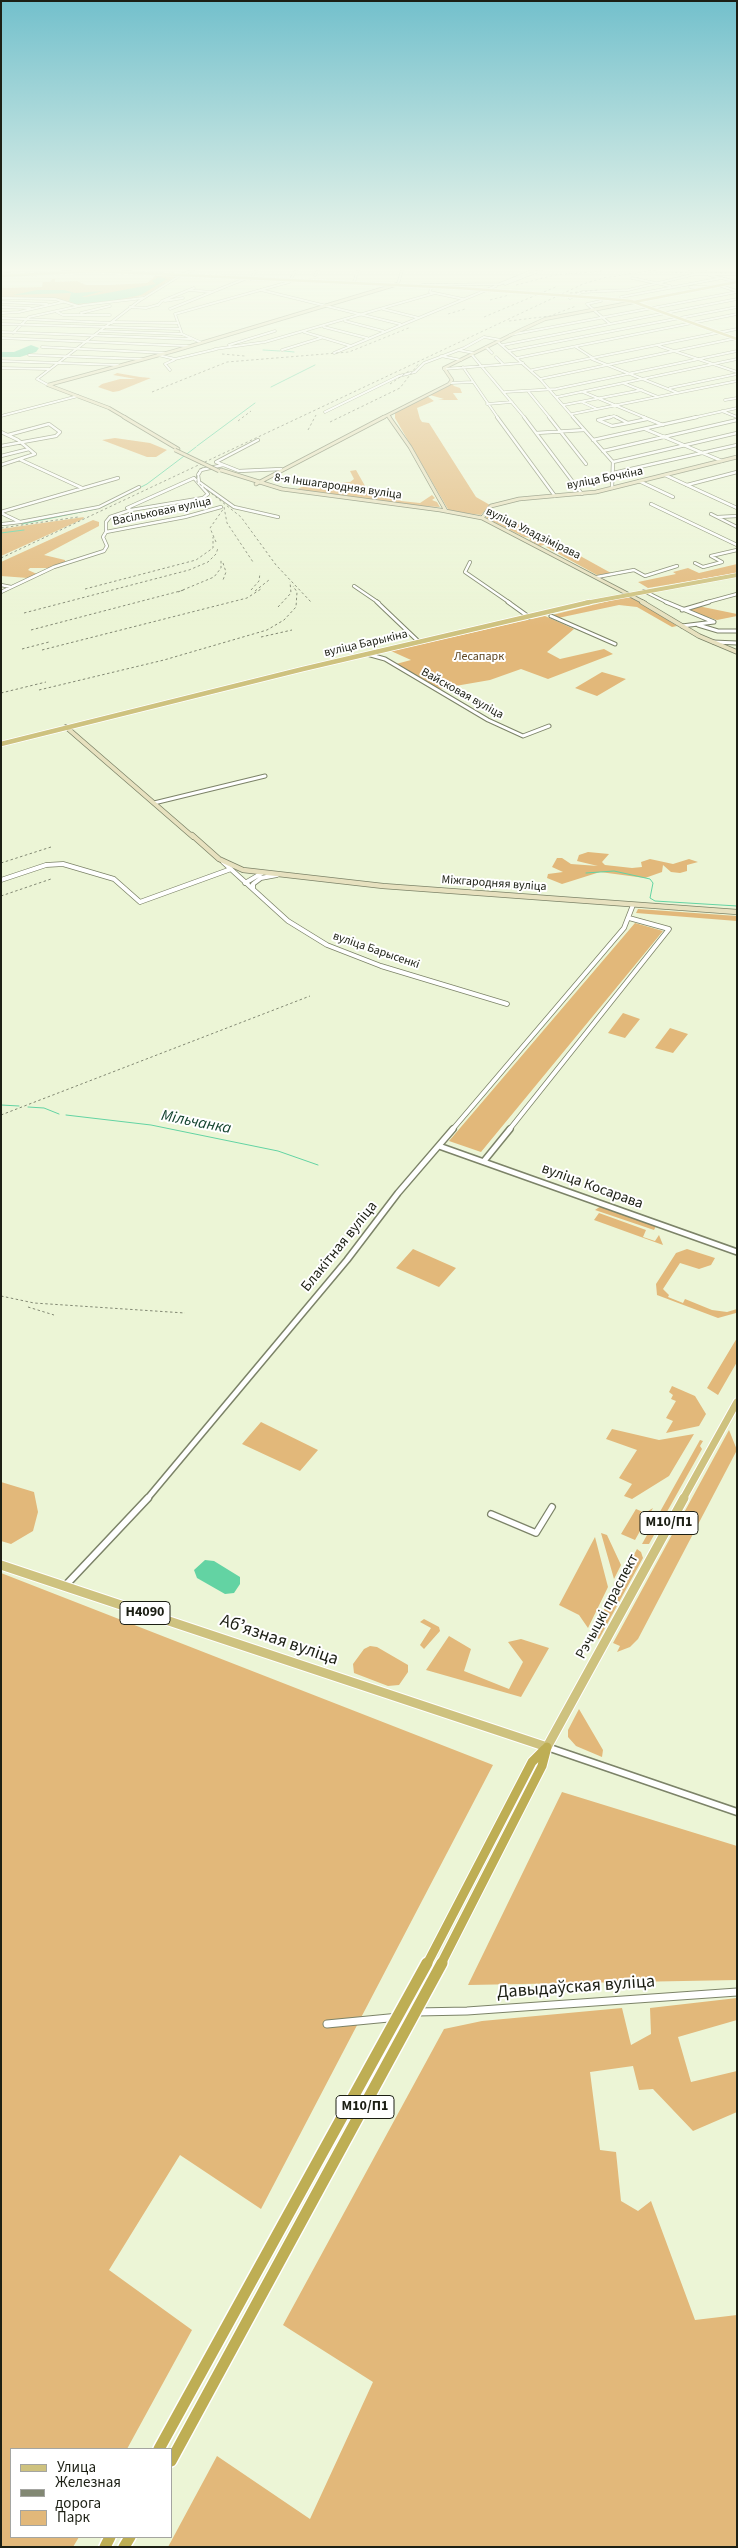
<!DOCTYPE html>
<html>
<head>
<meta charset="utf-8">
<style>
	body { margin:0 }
	#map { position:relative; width:738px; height:2548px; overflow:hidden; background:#ecf5d6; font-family:"Source Sans 3",sans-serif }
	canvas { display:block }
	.frame { position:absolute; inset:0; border:2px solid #1c1f14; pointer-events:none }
	.legend { position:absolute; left:10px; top:2448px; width:162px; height:90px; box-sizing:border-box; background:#fff; border:1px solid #a4a5a1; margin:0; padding:6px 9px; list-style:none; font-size:15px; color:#1c1f14 }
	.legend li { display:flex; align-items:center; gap:10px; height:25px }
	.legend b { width:25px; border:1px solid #a4a5a1 }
</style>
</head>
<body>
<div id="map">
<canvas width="738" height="2548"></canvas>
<div class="frame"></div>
<ul class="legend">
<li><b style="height:6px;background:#cec27f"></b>Улица</li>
<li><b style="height:6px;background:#828873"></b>Железная дорога</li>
<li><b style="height:14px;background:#e2b87a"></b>Парк</li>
</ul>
</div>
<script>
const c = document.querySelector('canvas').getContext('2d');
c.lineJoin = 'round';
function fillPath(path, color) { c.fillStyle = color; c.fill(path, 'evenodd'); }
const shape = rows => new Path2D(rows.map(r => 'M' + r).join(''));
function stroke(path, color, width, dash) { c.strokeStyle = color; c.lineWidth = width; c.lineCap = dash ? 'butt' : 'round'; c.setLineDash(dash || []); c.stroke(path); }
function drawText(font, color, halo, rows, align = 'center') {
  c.font = font + ' "Source Sans 3",sans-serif'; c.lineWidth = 4; c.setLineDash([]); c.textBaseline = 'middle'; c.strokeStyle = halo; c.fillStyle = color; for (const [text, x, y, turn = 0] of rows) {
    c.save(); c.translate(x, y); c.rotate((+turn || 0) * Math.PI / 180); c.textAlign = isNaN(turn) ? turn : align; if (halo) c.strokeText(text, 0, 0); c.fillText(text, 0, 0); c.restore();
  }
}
fillPath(shape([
	[157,275,176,276,146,295,119,301,78,305,55,298,1,298,1,288,42,287,43,282,50,282,52,279,55,279,55,282,77,281,86,285,111,285,147,283],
	[117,373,140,377,151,378,119,391,113,392,98,387,102,384,120,379,136,379,113,375],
	[452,384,454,386,460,388,462,393,453,393,458,400,438,400,444,399,430,395],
	[427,396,434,401,417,408,420,419,422,422,429,423,476,497,490,505,481,515,449,511,395,418,395,413],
	[115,438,150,443,167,450,156,457,147,457,102,440],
	[356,470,369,493,400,492,398,496,401,497,401,501,420,503,432,495,435,498,432,500,437,502,440,507,420,506,295,490,304,486,350,482,354,479,350,471],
	[489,510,500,517,507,518,554,542,540,546,529,540,531,538,524,537,486,518],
	[84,517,83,519,1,556,1,529],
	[93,520,99,522,99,526,44,555,65,560,65,562,49,568,30,568,28,570,37,574,28,578,1,576,1,562],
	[557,544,561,546,559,548,573,552,611,573,597,575,546,547],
	[737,564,737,573,648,588,638,582,676,574,673,572,688,568,699,573],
	[625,597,633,598,677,626,672,627,637,607,619,605,558,618,552,615],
	[698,606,737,614,737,616,717,620,685,610],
	[545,616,574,629,547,652,560,659,604,649,613,654,548,679,521,669,490,680,438,689,396,664,411,660,391,651],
	[602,672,626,679,597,696,575,688],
	[588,852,609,854,602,862,605,865,632,868,642,867,641,862,650,859,673,864,689,859,698,862,687,865,687,871,680,873,671,872,663,865,662,872,645,878,600,872,562,884,547,878,548,874,563,872,552,867,557,858,562,858,571,864,598,866,577,861,579,855],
	[638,909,737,916,737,921,636,913],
	[635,923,663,931,481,1152,449,1141],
	[623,1013,640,1019,625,1038,608,1033],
	[670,1028,688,1034,673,1053,655,1048],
	[601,1206,656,1226,654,1230,595,1210],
	[599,1213,646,1230,643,1237,655,1241,659,1235,663,1245,594,1220],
	[413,1249,456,1268,439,1287,396,1268],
	[687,1249,715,1258,711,1265,699,1269,680,1263,663,1289,669,1295,668,1297,683,1303,685,1299,712,1310,727,1312,737,1309,736,1313,718,1318,657,1295,656,1284,676,1253],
	[737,1338,737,1362,718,1395,707,1388],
	[672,1386,695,1396,706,1414,699,1426,666,1433,673,1421,666,1418,676,1401,671,1399,673,1395,669,1392],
	[261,1422,318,1450,300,1471,242,1444],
	[612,1429,659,1440,694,1434,669,1476,632,1499,624,1496,632,1484,619,1478,637,1450,606,1439],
	[729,1430,737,1450,638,1639,630,1647,617,1652,620,1646,613,1643],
	[700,1440,703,1441,700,1446,702,1449,649,1544,642,1544],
	[1,1482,34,1492,38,1512,33,1531,11,1544,1,1541],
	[653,1508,635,1540,621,1534,636,1509,645,1513],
	[601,1533,607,1535,621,1565,614,1579],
	[595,1537,608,1587,588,1628,579,1615,559,1605],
	[637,1549,641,1552,643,1558,599,1639,595,1637,592,1632],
	[1,1573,493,1765,261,2209,180,2155,109,2270,192,2330,127,2449,11,2449,11,2537,79,2537,73,2547,1,2547],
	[424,1619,439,1627,440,1631,424,1649,420,1645,431,1628,420,1622],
	[449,1636,471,1649,464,1671,509,1689,523,1662,508,1642,521,1639,549,1648,521,1697,426,1670],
	[370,1646,377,1647,408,1665,408,1672,399,1685,388,1686,354,1673,353,1664,364,1649],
	[579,1709,603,1750,602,1757,576,1746,568,1737,568,1730],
	[562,1792,737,1846,737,1980,468,1985],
	[737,1998,737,2020,678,2037,691,2082,737,2071,737,2112,693,2131,653,2089,639,2090,633,2066,590,2072,600,2150,616,2152,621,2201,638,2211,651,2201,695,2320,737,2315,737,2547,168,2547,217,2456,310,2519,373,2382,283,2325,444,2029,482,2021,622,2008,631,2045,651,2034,650,2008]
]), '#e2b87a');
fillPath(shape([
	[159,277,167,279,141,295,112,301,76,304,69,301,71,293,13,295,37,290,64,290,75,293,103,291,81,297,85,297,156,284,152,281],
	[31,345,39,348,36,352,20,357,1,357,1,352,14,352],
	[205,1560,214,1561,240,1577,240,1584,234,1593,225,1594,197,1578,194,1570]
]), '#63d3a3');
stroke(shape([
	[263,350,280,351],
	[284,351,294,352],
	[271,387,315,365],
	[197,446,255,403],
	[104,506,147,484,196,447],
	[22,524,96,509],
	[1,533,24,530],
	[586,873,614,871,650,879,653,883,650,898,655,901,737,906],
	[1,1105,19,1106],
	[28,1107,44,1108,59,1114],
	[66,1115,151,1125,278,1151,318,1165]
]), '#63d3a3', 1);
const minorFar5 = shape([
	[690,270,705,270],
	[1,273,17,275],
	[181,275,193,270],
	[315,275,318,270],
	[709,275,737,282],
	[632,278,670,286],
	[251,279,256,270],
	[398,284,402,270],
	[505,284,541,270],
	[422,285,500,284,534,270],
	[690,287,713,287],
	[431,288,430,292,463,299],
	[190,290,210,292],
	[261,290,400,324],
	[621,297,722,278],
	[1,298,55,299,78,306],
	[570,298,582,292,628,290,696,274,737,274],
	[165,301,183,298],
	[601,301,587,304,610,324],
	[1,302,47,304],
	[158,305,162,301,194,288],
	[1,307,30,308],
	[130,307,146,308,157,305],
	[170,309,247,278],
	[383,309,419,318],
	[57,312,63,315,110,315],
	[1,313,19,312,63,302],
	[81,313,110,306],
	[1,318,112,323],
	[345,321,383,331],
	[113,322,178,323],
	[1,324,180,329],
	[324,327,367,338],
	[100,331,182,334],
	[1,332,191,339],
	[304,332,351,346],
	[13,333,29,317,84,305,143,298],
	[1,338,188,346],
	[229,345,275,331],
	[503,345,737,299],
	[659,346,737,372],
	[42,347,166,353],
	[486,347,492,353],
	[576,347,593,358],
	[215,349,265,342,435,293],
	[282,350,321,338],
	[458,350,474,353],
	[509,351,737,307],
	[334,353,496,286],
	[29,355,143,359],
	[158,355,175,359,217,349],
	[472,355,525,418],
	[441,356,461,360],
	[496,357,503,364],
	[592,359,678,393],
	[1,361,118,365],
	[463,367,498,418],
	[1,368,49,369],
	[444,369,523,363],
	[170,370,165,364,174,360],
	[532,370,737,329],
	[540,379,737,338],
	[451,383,472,382],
	[623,383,658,397],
	[670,388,737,374],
	[528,391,550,418],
	[505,392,556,389,737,351],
	[583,392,646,418],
	[557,397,737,359],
	[725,400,737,398],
	[582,402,597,409],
	[487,404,512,402],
	[564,405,642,390],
	[325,412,399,376,415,372,424,363,464,348,484,337,501,340],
	[572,414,737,381],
	[1,416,78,396],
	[606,418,614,416,618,418]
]);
const minorFar4 = shape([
	[497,417,555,496],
	[524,417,582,494],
	[549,417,586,464],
	[611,417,598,420,612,426,628,423],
	[616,417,628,423],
	[643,417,663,425],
	[628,423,647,419],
	[645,429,722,461],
	[1,432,18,440,35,454,1,465],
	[536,433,584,430],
	[258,440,216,462,239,471,281,469],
	[1,446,56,436,60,432,49,424,8,435],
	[603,451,737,420],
	[1,456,29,449],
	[21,460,82,488],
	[223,465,201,470,198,475,199,482,234,507,278,517],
	[613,473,737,445],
	[194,478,208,494,203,498,131,510,127,508,194,478],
	[639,481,673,497],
	[687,485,737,472],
	[651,504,737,545],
	[1,512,118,478],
	[1,513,20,522,3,524],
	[711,514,737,527],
	[718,517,737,516],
	[20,522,99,507,139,487],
	[106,532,106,522,110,517,131,510],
	[106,532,185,517,221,507],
	[711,556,737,550],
	[470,562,465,572,510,603],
	[695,563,703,567,722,562,711,556],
	[597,577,634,570,645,576,677,566],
	[1,585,11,587],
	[354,586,379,603],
	[644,591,668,603],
	[1,592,54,567,104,551,107,546,103,537,106,532],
	[704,603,737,594]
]);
const minorFar3 = shape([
	[377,602,419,642],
	[508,602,529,617],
	[666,602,714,622],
	[682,610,709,602],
	[551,616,615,644],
	[698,625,718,631,737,631],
	[682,626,714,622],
	[713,642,737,643],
	[367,654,385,659,488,720,523,736,549,726],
	[154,803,265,776]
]);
const minorFar2 = shape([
	[223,862,288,921,327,945,381,966,507,1004],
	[1,880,46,865,63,864,114,879,140,902,231,869],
	[245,883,262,873],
	[253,889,253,884,261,878,277,875]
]);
const minorFar1 = shape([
	[491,1514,536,1533,552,1507]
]);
const minor = shape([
	[327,2024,399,2017,417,2012,467,2011,737,1992]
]);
const tertiaryFar4 = shape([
	[354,282,358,270],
	[721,286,737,291],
	[510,335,737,292],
	[200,342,182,334,175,314,289,282,296,270],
	[498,342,540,379,574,418],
	[517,358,737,314],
	[48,385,37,379,139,301,181,275],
	[722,411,737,417],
	[692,418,737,408]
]);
const tertiaryFar3 = shape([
	[573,417,613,462,612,488],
	[593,440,697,417],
	[613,462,737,433],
	[665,475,737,508]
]);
const tertiaryFar2 = shape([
	[452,1130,624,928,633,905],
	[509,1130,669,929,629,918]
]);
const tertiaryFar1 = shape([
	[439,1146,737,1252],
	[484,1161,510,1129],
	[147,1499,347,1260,398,1193,453,1129]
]);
const tertiary = shape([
	[65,1586,148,1498],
	[547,1747,737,1812]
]);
const secondaryFar3 = shape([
	[48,385,174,351,398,284],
	[48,385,109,408,126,418],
	[388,415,390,418],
	[382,418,449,384,452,380,444,368,521,330,545,319,634,302]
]);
const secondaryFar2 = shape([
	[124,417,178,449],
	[389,417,410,447,446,511],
	[221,470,282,489,440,510,482,518,645,603],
	[256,484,384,417],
	[482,518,491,506,519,499,596,492,737,457]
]);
const secondaryFar1 = shape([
	[642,602,699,636,737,652],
	[66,727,193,837]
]);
const secondary = shape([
	[192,835,219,859,243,870,383,886,737,912]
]);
const primaryFar4 = shape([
	[1,276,94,271,459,288],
	[599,298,631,301,737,339],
	[634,302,737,282]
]);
const primaryFar3 = shape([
	[585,603,737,575]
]);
const primaryFar2 = shape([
	[1,744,303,669,590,602]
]);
const primaryFar1 = shape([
	[683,1499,737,1402]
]);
const primary = shape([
	[1,1565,547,1747,684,1498]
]);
const trunkFar1 = shape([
	[427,1964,532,1762,545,1749],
	[441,1964,542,1766,547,1747]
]);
const trunk = shape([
	[159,2449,427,1963],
	[171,2461,442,1963],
	[105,2547,110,2537],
	[124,2547,130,2537]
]);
stroke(minorFar5, '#7c8368', 3);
stroke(minorFar4, '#7c8368', 4);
stroke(minorFar3, '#7c8368', 5);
stroke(minorFar2, '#7c8368', 5.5);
stroke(minorFar1, '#7c8368', 8);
stroke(minor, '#7c8368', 9);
stroke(tertiaryFar4, '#7c8368', 3);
stroke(tertiaryFar3, '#7c8368', 4);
stroke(tertiaryFar2, '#7c8368', 5.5);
stroke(tertiaryFar1, '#7c8368', 8);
stroke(tertiary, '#7c8368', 9);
stroke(secondaryFar3, '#7c8368', 4);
stroke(secondaryFar2, '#7c8368', 4.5);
stroke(secondaryFar1, '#7c8368', 5.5);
stroke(secondary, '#7c8368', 6);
stroke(primaryFar4, '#fff', 4);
stroke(primaryFar3, '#fff', 5);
stroke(primaryFar2, '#fff', 6);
stroke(primaryFar1, '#fff', 9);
stroke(primary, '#fff', 11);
stroke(trunkFar1, '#fff', 11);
stroke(trunk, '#fff', 14);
stroke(minorFar5, '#fff', 2);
stroke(minorFar4, '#fff', 2.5);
stroke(minorFar3, '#fff', 3);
stroke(minorFar2, '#fff', 4);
stroke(minorFar1, '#fff', 5.5);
stroke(minor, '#fff', 7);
stroke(tertiaryFar4, '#fff', 2);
stroke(tertiaryFar3, '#fff', 2.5);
stroke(tertiaryFar2, '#fff', 4);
stroke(tertiaryFar1, '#fff', 5);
stroke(tertiary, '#fff', 6);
stroke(secondaryFar3, '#e7e1bf', 2.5);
stroke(secondaryFar2, '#e7e1bf', 3);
stroke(secondaryFar1, '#e7e1bf', 4);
stroke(secondary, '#e7e1bf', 4.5);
stroke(primaryFar4, '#cec27f', 2.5);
stroke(primaryFar3, '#cec27f', 4);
stroke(primaryFar2, '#cec27f', 4.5);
stroke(primaryFar1, '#cec27f', 7);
stroke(primary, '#cec27f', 9);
stroke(trunkFar1, '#beae54', 9);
stroke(trunk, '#beae54', 11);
stroke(shape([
	[650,272,737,273],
	[516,285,555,275,603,271],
	[570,293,598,290],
	[490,300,509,295],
	[448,314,465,309],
	[484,317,558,286],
	[509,321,550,316,576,306],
	[222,354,245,356],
	[390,384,409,371],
	[152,392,227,362,349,352,411,327],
	[238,421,251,411],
	[330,422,400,388,419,363],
	[308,430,316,415],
	[206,464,197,473,197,482,241,517,276,565,311,602],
	[224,507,227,523,253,562],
	[1,528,78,517],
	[216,542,210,528,224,508],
	[1,558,583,284,603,278,656,270],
	[223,563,226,572,223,580],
	[85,589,196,560,213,548,213,537],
	[251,590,259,581,260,573],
	[255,591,269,580],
	[178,592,214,577,221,568,221,559],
	[278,607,291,593,290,582],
	[24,613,189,570,208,562,216,554,218,548],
	[31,630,184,590],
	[261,637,292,630],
	[22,649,49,642],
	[42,650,247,598,261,589],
	[39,690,164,660,267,630,284,620,296,607,297,592,293,586],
	[1,693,46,682],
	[1,863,51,847],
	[1,896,51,879],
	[1,1115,310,996],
	[1,1296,34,1303,185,1313],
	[28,1307,54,1315]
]), '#828873', 1, [2.5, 2.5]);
const secondaryBridge = shape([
	[175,450,219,471]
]);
const primaryBridge = shape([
	[459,288,599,298]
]);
stroke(secondaryBridge, '#7c8368', 4.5, []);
stroke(primaryBridge, '#fff', 4, []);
stroke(secondaryBridge, '#e7e1bf', 3);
stroke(primaryBridge, '#cec27f', 2.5);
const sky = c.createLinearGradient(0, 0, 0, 627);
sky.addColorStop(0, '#73c0cc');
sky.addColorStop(0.43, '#f6faed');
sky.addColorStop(1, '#f6faed00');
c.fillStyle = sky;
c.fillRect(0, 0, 738, 627);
drawText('12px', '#1c1f14', '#fff', [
	["вуліца Бочкіна",605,479,-11],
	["8-я Іншагародняя вуліца",338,487,8],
	["Васільковая вуліца",162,512,-12],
	["вуліца Уладзімірава",533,534,26],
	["вуліца Барыкіна",366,644,-13],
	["Вайсковая вуліца",462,694,29],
	["Міжгародняя вуліца",494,884,4],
	["вуліца Барысенкі",376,951,19]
]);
drawText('12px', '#5d4520', '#fff', [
	["Лесапарк",479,657]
]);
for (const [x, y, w] of [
	[669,1523,58],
	[145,1613,50],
	[365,2107,58]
]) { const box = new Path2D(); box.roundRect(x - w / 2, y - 11.5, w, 23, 4); c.fillStyle = '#fff'; c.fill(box); stroke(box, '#1c1f14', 1); }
drawText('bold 14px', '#1c1f14', null, [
	["М10/П1",669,1523],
	["Н4090",145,1613],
	["М10/П1",365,2107]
]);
drawText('15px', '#1c1f14', '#fff', [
	["вуліца Косарава",592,1187,20],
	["Блакітная вуліца",340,1247,-51],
	["Рэчыцкі праспект",608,1607,-62]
]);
drawText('italic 16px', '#13432f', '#fff', [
	["Мільчанка",196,1123,11]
]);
drawText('18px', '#1c1f14', '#fff', [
	["Абʼязная вуліца",279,1641,19],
	["Давыдаўская вуліца",576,1988,-4]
]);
</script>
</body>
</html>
